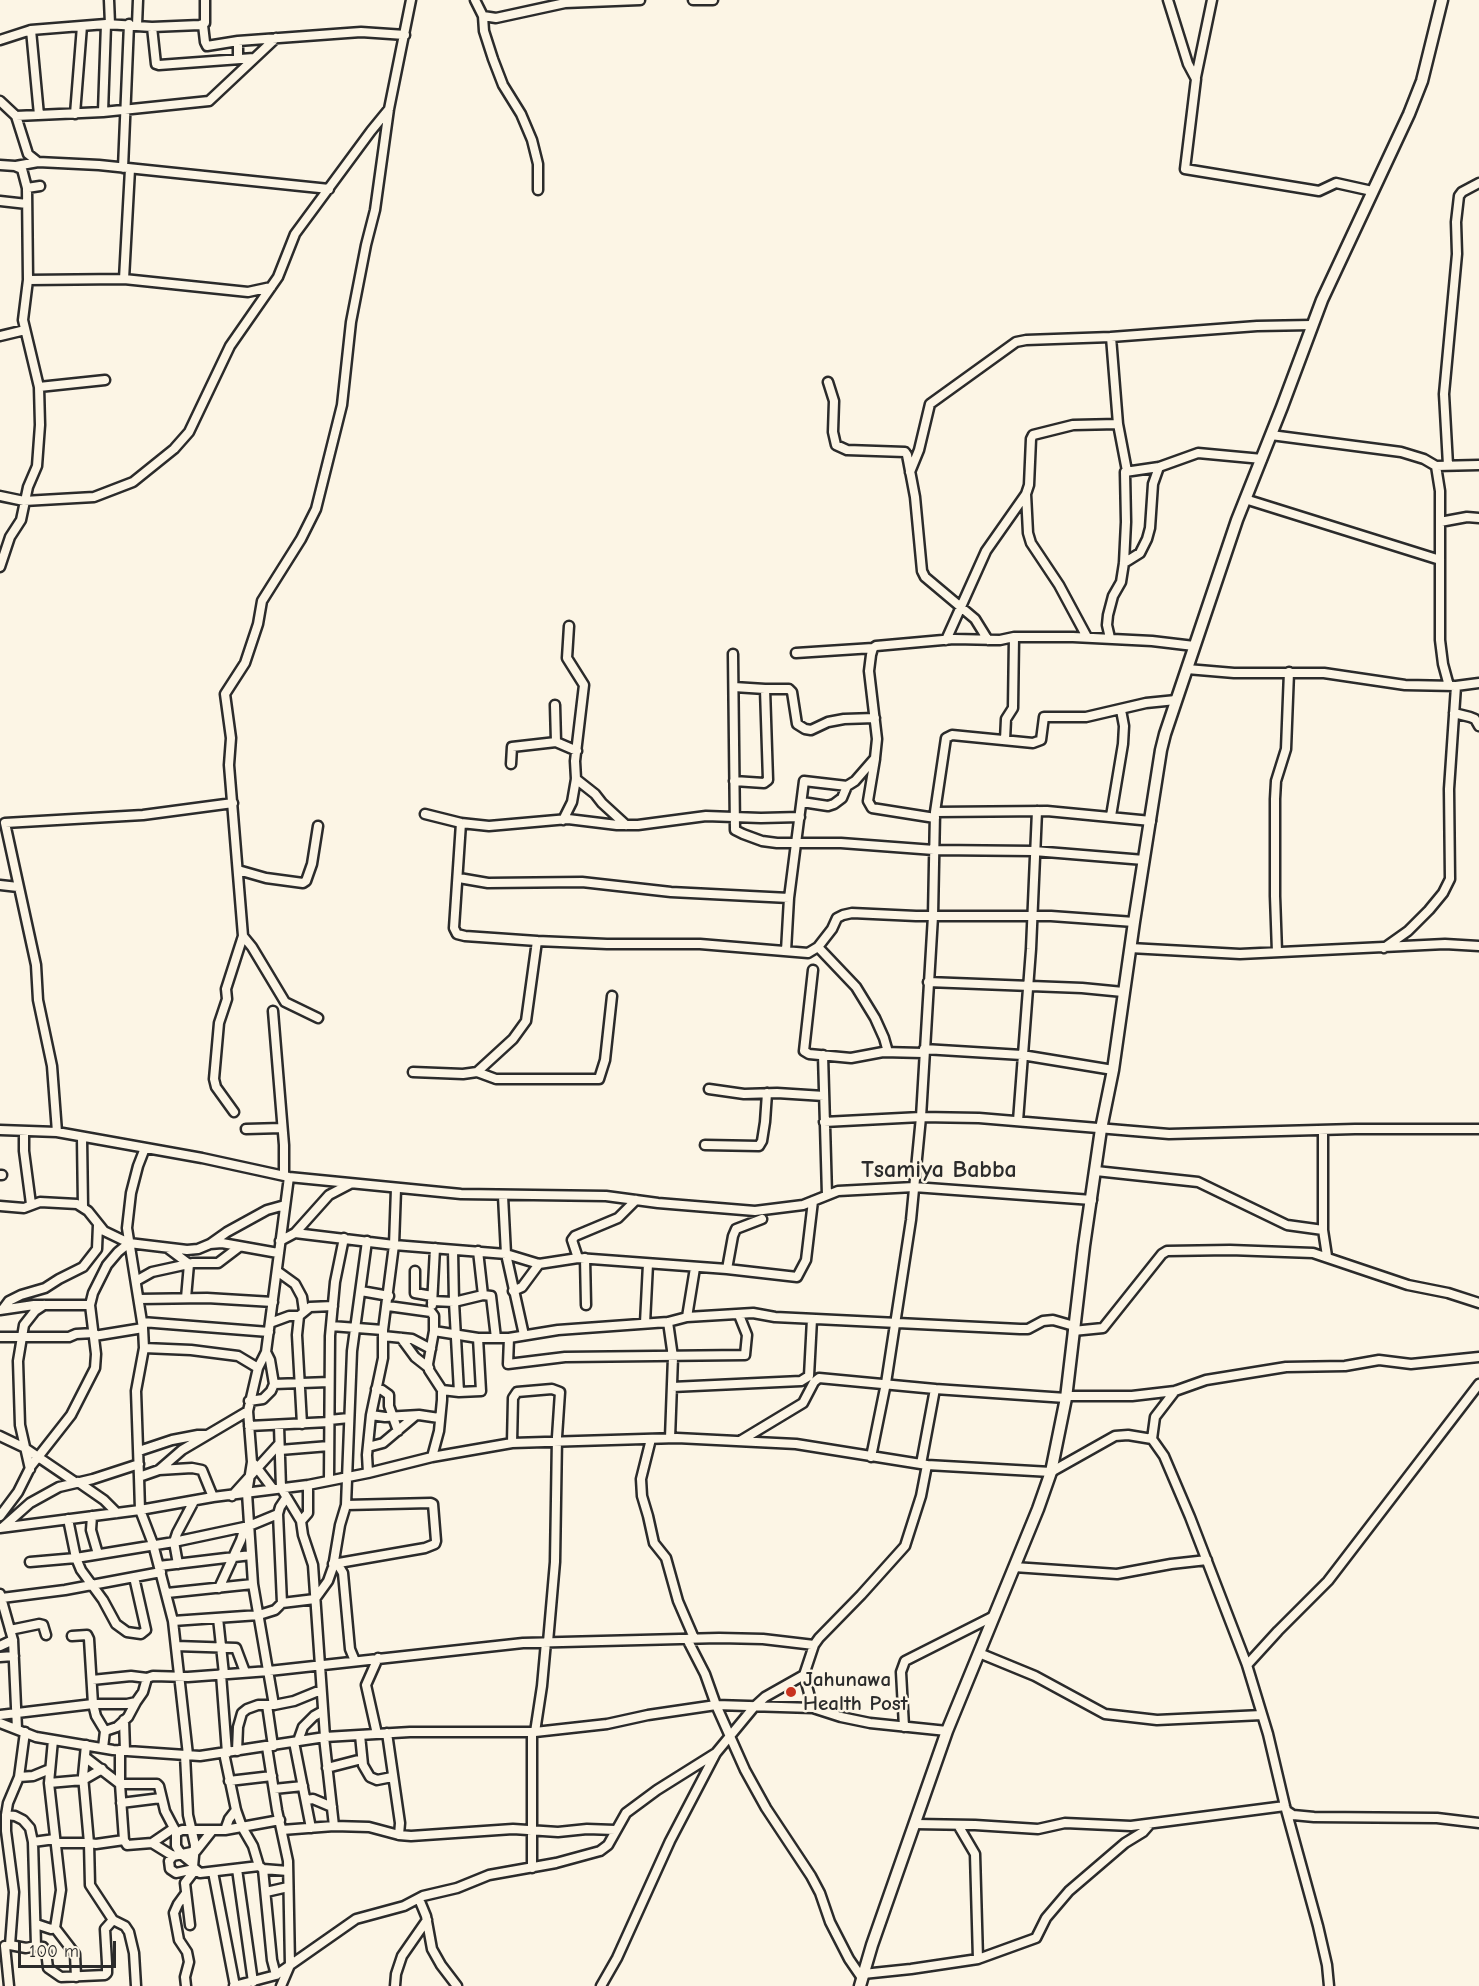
<!DOCTYPE html>
<html>
<head>
<meta charset="utf-8">
<style>
	body { margin:0 }
	#map { position:relative; width:1479px; height:1986px; overflow:hidden; background:#fcf5e5; font-family:"Comic Neue",sans-serif }
	canvas { display:block }
	.scale { position:absolute; left:18px; top:1941px; width:98px; height:27px; box-sizing:border-box; border:3px solid #2b2b2b; border-top:0; padding-left:8px; font-size:18px; line-height:21px; white-space:nowrap; color:#2b2b2b; -webkit-text-stroke:4px #fcf5e5; paint-order:stroke }
</style>
</head>
<body>
<div id="map">
<canvas width="1479" height="1986"></canvas>
<div class="scale">100 m</div>
</div>
<script>
const c = document.querySelector('canvas').getContext('2d');
c.lineJoin = 'round';
const shape = rows => new Path2D(rows.map(r => 'M' + r).join(''));
function stroke(path, color, width, dash) { c.strokeStyle = color; c.lineWidth = width; c.lineCap = dash ? 'butt' : 'round'; c.setLineDash(dash || []); c.stroke(path); }
function drawText(font, color, halo, rows, align = 'center') {
  c.font = font + ' "Comic Neue",sans-serif'; c.lineWidth = 5; c.setLineDash([]); c.textBaseline = 'middle'; c.strokeStyle = halo; c.fillStyle = color; for (const [text, x, y, turn = 0] of rows) {
    c.save(); c.translate(x, y); c.rotate((+turn || 0) * Math.PI / 180); c.textAlign = isNaN(turn) ? turn : align; if (halo) c.strokeText(text, 0, 0); c.fillText(text, 0, 0); c.restore();
  }
}
const minor = shape([
	[109,0,110,24],
	[475,0,483,16,496,18,565,3,640,0],
	[693,0,713,0],
	[1168,0,1188,64,1196,79,1185,169,1319,191,1336,183,1372,191],
	[483,16,484,31,493,59,503,85,521,114,532,140,538,164,538,190],
	[137,25,138,0],
	[203,25,205,42,207,46,238,41,361,32,405,35],
	[152,27,156,64,159,65,254,58],
	[31,30,39,115],
	[0,40,31,30,106,24,152,27,200,25,205,23,205,0],
	[238,41,238,59],
	[1196,77,1212,0],
	[0,101,16,116,28,154,38,162],
	[103,112,106,24],
	[75,114,82,26],
	[16,116,103,112,209,101,276,38],
	[0,165,15,166,22,169,27,188,28,280,23,320,39,387,40,425,37,466,28,487,21,520,10,537,0,567],
	[16,166,38,162,99,165,329,189],
	[123,168,129,24],
	[27,188,40,186],
	[0,201,27,204],
	[124,279,130,169],
	[28,280,124,279,248,292,271,287],
	[0,336,25,330],
	[1111,337,1118,424,1127,471],
	[828,382,834,401,833,432,836,445,847,450,905,452,907,455,915,497,922,571,925,577,975,619,988,640],
	[39,387,105,380],
	[1271,435,1401,452,1424,459,1436,466,1479,465],
	[1448,465,1444,394,1457,254,1456,222,1459,196,1462,192,1479,183],
	[1436,466,1440,491,1440,640,1443,664,1449,686],
	[910,472,919,450,930,404,1016,342,1026,340,1111,337,1257,326,1312,325],
	[1026,494,1028,533,1031,543,1059,585,1087,637],
	[0,496,24,501,94,497,133,482,174,449,189,432,230,346,278,277,295,234,371,131,389,109],
	[1245,499,1440,560],
	[1440,522,1467,517,1479,518],
	[1124,563,1140,553,1147,539,1150,528,1153,484,1159,467],
	[1110,638,1107,625,1108,615,1113,596,1121,582,1124,563,1126,522,1125,472,1159,467,1198,453,1262,459],
	[946,640,986,551,1026,494,1029,485,1031,439,1033,435,1073,425,1118,424],
	[796,653,873,648],
	[733,654,735,830,743,834,762,841,777,843,841,843,934,850,1034,851,1144,860],
	[1187,669,1234,673,1324,673,1405,685,1456,686,1479,683],
	[734,687,765,689],
	[555,705,556,742],
	[1454,713,1470,717,1475,719,1479,726],
	[1005,740,1006,719,1013,708,1014,637],
	[875,759,868,801,872,808,935,818],
	[511,764,512,747,556,742,577,751],
	[576,779,595,794,602,803,626,825],
	[734,781,764,783,768,780,765,689,789,689,792,692,797,724,805,729,811,730,828,722,844,719,875,718],
	[802,802,828,806,834,804,842,798,847,786],
	[935,812,1047,811,1151,821],
	[425,814,461,823,489,826,568,819,617,825,638,825,706,816,761,818,800,817],
	[1111,816,1123,744,1124,726,1121,710],
	[563,820,572,802,576,779,575,761,584,685,567,658,569,626],
	[238,870,266,878,303,883,306,881,312,864,318,826],
	[459,878,488,883,582,882,671,892,789,898,804,781,847,786,855,781,875,758,877,739,869,671,871,655,873,648,876,646,954,639,1000,640,1014,637,1073,637,1152,641,1194,646],
	[0,885,18,887],
	[243,936,252,947,285,1002,318,1018],
	[537,941,607,944,700,944,808,953,818,947,832,929,837,918,843,915,852,913,916,916,1051,916,1134,922],
	[818,947,856,987,875,1018,884,1038,888,1052],
	[1130,948,1240,954,1445,944,1479,946],
	[1384,948,1408,931,1429,910,1443,893,1450,879,1449,789,1456,686],
	[786,951,789,898],
	[1277,952,1275,896,1275,799,1276,781,1286,749,1289,672],
	[813,970,804,1051,809,1054,851,1058,883,1052,923,1053],
	[928,982,1082,988,1123,992],
	[273,1011,284,1145,284,1176],
	[924,1049,1022,1055,1113,1070],
	[823,1055,827,1195],
	[413,1072,463,1074,477,1072,513,1039,526,1021,537,941,465,936,457,934,454,928,461,823],
	[477,1072,496,1079,599,1079,605,1060,612,996],
	[709,1089,744,1094,777,1093,824,1096],
	[234,1112,216,1087,214,1079,219,1023,227,999,226,989,243,936,229,765,231,738,225,694,245,663,258,624,262,601,301,539,316,509,342,405,351,322,366,245,375,210,389,109,411,0],
	[1018,1121,1031,949,1037,811],
	[824,1122,921,1117,979,1118,1169,1134,1355,1129,1479,1129],
	[246,1129,282,1128],
	[0,1130,57,1132,202,1158,289,1177,461,1194,606,1196,658,1203,755,1211,803,1205,838,1191,914,1187,1092,1200],
	[1323,1130,1323,1230,1327,1256],
	[24,1131,24,1151,31,1204],
	[57,1132,52,1066,38,1000,36,965,5,823,143,815,233,803],
	[82,1138,83,1207],
	[705,1145,759,1146,762,1141,765,1122,767,1093],
	[1096,1171,1198,1182,1287,1225,1323,1230],
	[0,1175,2,1175],
	[503,1196,506,1254,524,1335],
	[0,1206,24,1208,40,1202,77,1204,88,1211,104,1231,129,1243],
	[295,1233,329,1195,350,1184],
	[280,1241,295,1233,394,1245,506,1254,539,1264,578,1258,727,1269,733,1236,736,1229,762,1219],
	[210,1244,227,1232,267,1210,285,1205],
	[169,1249,189,1264,186,1298],
	[578,1258,572,1240,575,1236,618,1218,636,1200],
	[585,1258,586,1305],
	[727,1269,797,1277,806,1260,813,1201],
	[277,1271,295,1284,302,1297,304,1311],
	[415,1271,415,1293,432,1296],
	[136,1281,152,1272,193,1263,218,1263,239,1247],
	[361,1291,389,1296],
	[513,1291,522,1287,539,1264],
	[483,1295,491,1296,496,1338],
	[139,1299,207,1298,273,1302],
	[432,1301,454,1302,453,1250],
	[432,1305,435,1248],
	[388,1306,431,1312,434,1316,434,1331,428,1364,429,1370,442,1390,442,1400,439,1431,432,1457],
	[3,1309,9,1301,21,1295,45,1288,59,1279,83,1267,97,1249,98,1225],
	[0,1310,34,1305,90,1305,93,1293,107,1265,118,1252,129,1243,187,1250,198,1249,210,1244,222,1243,278,1253],
	[687,1317,695,1268],
	[142,1322,269,1332],
	[668,1322,673,1357,670,1438],
	[270,1323,289,1316,299,1316],
	[645,1323,648,1264],
	[331,1326,383,1330],
	[434,1331,478,1338,509,1338,558,1330,668,1322,687,1317,753,1313,775,1317,1020,1329,1028,1329,1043,1321,1053,1320,1074,1326],
	[1073,1331,1103,1328,1162,1254,1167,1251,1230,1250,1313,1253,1408,1285,1448,1293,1479,1303],
	[94,1336,143,1328],
	[383,1336,412,1339,431,1349],
	[0,1337,69,1337,76,1334,94,1333],
	[401,1338,415,1357,429,1368],
	[509,1338,508,1364,565,1357,745,1355,747,1335,739,1315],
	[144,1348,191,1350,238,1356,258,1368],
	[274,1384,329,1382],
	[672,1387,801,1381,809,1376,812,1319],
	[376,1389,382,1390,389,1395,389,1406,398,1431],
	[442,1390,459,1392,454,1302,483,1295,478,1251],
	[459,1392,481,1391,478,1338],
	[1066,1396,1132,1396,1175,1391,1206,1380,1286,1367,1345,1366,1379,1360,1411,1364,1479,1357],
	[249,1401,263,1399,271,1391,274,1384,270,1360,266,1352],
	[371,1415,385,1417,419,1415,439,1418],
	[329,1420,349,1418],
	[302,1424,297,1335,299,1316,310,1307,333,1306],
	[249,1426,329,1422],
	[279,1426,281,1488,301,1521],
	[0,1436,25,1448,75,1482],
	[651,1439,641,1479,642,1496,648,1516,654,1543,666,1558,678,1601,694,1638],
	[1152,1439,1155,1417,1175,1391],
	[740,1441,803,1403,814,1382,819,1378,935,1389,1066,1398],
	[512,1443,513,1398,517,1392,552,1389,560,1392,557,1437,555,1562,548,1642],
	[368,1447,383,1443,415,1416],
	[280,1450,329,1446],
	[139,1451,172,1440,198,1435,207,1435],
	[871,1457,886,1383,911,1220,921,1117,933,916,935,812,946,738,952,735,1033,743,1041,740,1044,717,1086,717,1146,703,1176,700],
	[254,1464,273,1489],
	[921,1464,935,1389],
	[30,1469,20,1425,18,1361,24,1325,35,1311,44,1305],
	[159,1470,192,1468,202,1470,213,1497],
	[368,1473,367,1455,371,1415,383,1358,383,1330,394,1245,396,1189],
	[139,1477,136,1391,144,1348,143,1328,127,1228,131,1193,138,1166,145,1148],
	[329,1480,330,1336,335,1282,344,1238],
	[78,1482,104,1500,117,1513],
	[308,1485,308,1513,301,1521,303,1535,313,1565,325,1737],
	[232,1496,279,1444],
	[0,1516,18,1492,31,1466,71,1415,95,1368,96,1354,90,1305],
	[92,1516,91,1530,98,1554],
	[68,1519,76,1558,81,1570,103,1600,116,1624,127,1632,141,1634,146,1630,134,1577],
	[3,1527,30,1503,59,1487,93,1479,139,1464],
	[0,1528,140,1510,213,1497,308,1485,368,1473,432,1457,512,1443,677,1438,796,1444,927,1465,1051,1472,1115,1436,1128,1435,1152,1439,1164,1456,1190,1517,1247,1665,1268,1734,1285,1806,1318,1926,1327,1965,1329,1986],
	[30,1562,76,1558,174,1542,249,1526,278,1514],
	[337,1563,343,1573,350,1649,355,1661],
	[178,1564,174,1542,177,1533,194,1501],
	[333,1564,425,1548,435,1544,436,1541,433,1504,431,1503,346,1505],
	[159,1566,251,1555],
	[1014,1567,1117,1574,1171,1564,1207,1560],
	[219,1588,241,1540,245,1527],
	[167,1593,253,1584],
	[0,1594,13,1640,17,1729],
	[2,1598,65,1590,161,1572],
	[282,1603,278,1514,280,1507,286,1498],
	[218,1618,224,1674],
	[173,1621,259,1615,275,1610,282,1603,315,1599,328,1581,333,1567,340,1525,346,1505,352,1351,367,1241],
	[10,1630,39,1624,43,1625,46,1635],
	[72,1636,87,1635,89,1639,93,1704,96,1716,105,1731,103,1748],
	[687,1639,705,1674,716,1705,745,1770,766,1808,811,1876,820,1893,830,1922,849,1959,862,1978],
	[0,1646,13,1640],
	[176,1646,236,1648,245,1672],
	[979,1653,1035,1676,1105,1714,1157,1720,1262,1715],
	[0,1657,14,1656],
	[1247,1665,1278,1631,1328,1581,1479,1384],
	[221,1674,227,1753],
	[92,1680,131,1676,147,1678],
	[267,1705,273,1746],
	[274,1705,253,1584,247,1493,252,1462,248,1411,258,1368,266,1352,289,1177],
	[813,1708,804,1675,814,1645,819,1638,861,1595,905,1546,921,1496,927,1465],
	[0,1715,93,1704,127,1704,136,1702,143,1692,147,1678,153,1676,188,1677,269,1671,523,1643,719,1638,763,1639,814,1645],
	[124,1720,125,1751],
	[0,1723,36,1737,113,1750,200,1756,325,1737,410,1732,535,1732,607,1724,648,1715,716,1705,813,1708,841,1717,870,1723,947,1731],
	[904,1727,901,1672,905,1661,994,1616],
	[105,1731,117,1727,128,1717,136,1702],
	[532,1732,532,1868],
	[535,1732,542,1686,546,1642],
	[387,1733,400,1823,399,1835],
	[377,1734,366,1685,378,1658],
	[360,1735,363,1765,370,1777,377,1780,392,1777],
	[324,1737,334,1826],
	[298,1741,303,1727,314,1716,323,1711],
	[294,1742,311,1828],
	[86,1745,83,1776,89,1843,96,1844,124,1840],
	[267,1747,277,1810,288,1861,290,1965,281,1986],
	[120,1750,120,1784,157,1784,159,1786,165,1811,176,1832],
	[237,1751,238,1727,242,1713,247,1709,258,1705,274,1705,294,1701,321,1690],
	[224,1753,236,1810,242,1827,253,1846,259,1866,263,1869,288,1871],
	[185,1755,188,1815,195,1845,193,1867,200,1873,259,1866],
	[188,1755,173,1621,153,1544,140,1510,139,1477,159,1470,182,1450,248,1411],
	[85,1757,120,1784,124,1840,127,1845,152,1843,174,1828],
	[327,1768,362,1759],
	[19,1777,33,1776,50,1769],
	[229,1781,272,1776],
	[49,1783,83,1780,102,1769],
	[274,1789,303,1786],
	[307,1800,313,1799,332,1807],
	[121,1803,161,1798],
	[1287,1811,1293,1815,1314,1817,1437,1818,1479,1823],
	[6,1815,15,1816,23,1820,30,1828,33,1842,36,1946,26,1948,10,1945,14,1892,6,1831,6,1815,8,1803,19,1777,25,1732],
	[915,1824,975,1825,1038,1829,1065,1823,1131,1826,1285,1806],
	[958,1825,975,1854,978,1959],
	[225,1830,229,1819,236,1810],
	[282,1830,334,1826,369,1827,399,1835,411,1836,513,1829,558,1832,587,1829,615,1830],
	[33,1842,55,1839],
	[56,1843,89,1843,90,1885,113,1920,125,1926,129,1932,134,1953,136,1986],
	[152,1843,173,1856],
	[192,1863,181,1854,176,1846,176,1833,182,1830,225,1830,280,1820],
	[194,1869,176,1873,170,1869,169,1861,173,1856,196,1851,211,1832],
	[237,1869,253,1982],
	[263,1869,272,1960,276,1975],
	[213,1872,235,1986],
	[266,1892,288,1887],
	[186,1893,178,1904,174,1913,179,1940,187,1952,189,1962,185,1977,186,1986],
	[419,1899,426,1916,432,1949,441,1965,457,1986],
	[36,1924,51,1929,55,1928,61,1890,49,1783,53,1740],
	[190,1925,185,1883,195,1870],
	[55,1928,75,1954,76,1977],
	[5,1946,9,1986],
	[36,1946,43,1947,46,1951,48,1968,61,1977,105,1975,107,1973,107,1963,105,1929,113,1920],
	[863,1974,911,1969,978,1959,1036,1938,1046,1918,1069,1891,1125,1843,1143,1832,1150,1824],
	[234,1986,276,1975,356,1919,404,1906,423,1896,457,1888,489,1875,556,1863,600,1851,608,1845,626,1813,657,1790,716,1753],
	[395,1986,396,1974,402,1956,427,1920],
	[601,1986,617,1958,670,1841,716,1753,754,1707,765,1697,804,1675]
]);
const major = shape([
	[860,1986,872,1945,947,1731,1038,1509,1051,1472,1066,1398,1084,1246,1101,1129,1113,1070,1134,922,1161,750,1165,734,1237,520,1282,407,1322,300,1409,114,1422,81,1442,0]
]);
stroke(minor, '#2b2b2b', 13);
stroke(major, '#2b2b2b', 15);
stroke(minor, '#fcf5e5', 8);
stroke(major, '#fcf5e5', 10);
for (const [x, y, r, color] of [
	[791,1692,6,"#c8321e"]
]) { const dot = new Path2D(); dot.arc(x, y, r, 0, 2 * Math.PI); c.fillStyle = color; c.fill(dot); stroke(dot, '#fcf5e5', 2); }
drawText('bold 21px', '#2b2b2b', '#fcf5e5', [
	["Jahunawa",803,1680],
	["Health Post",803,1704]
], 'left');
drawText('bold 24px', '#2b2b2b', '#fcf5e5', [
	["Tsamiya Babba",939,1170]
]);
</script>
</body>
</html>
